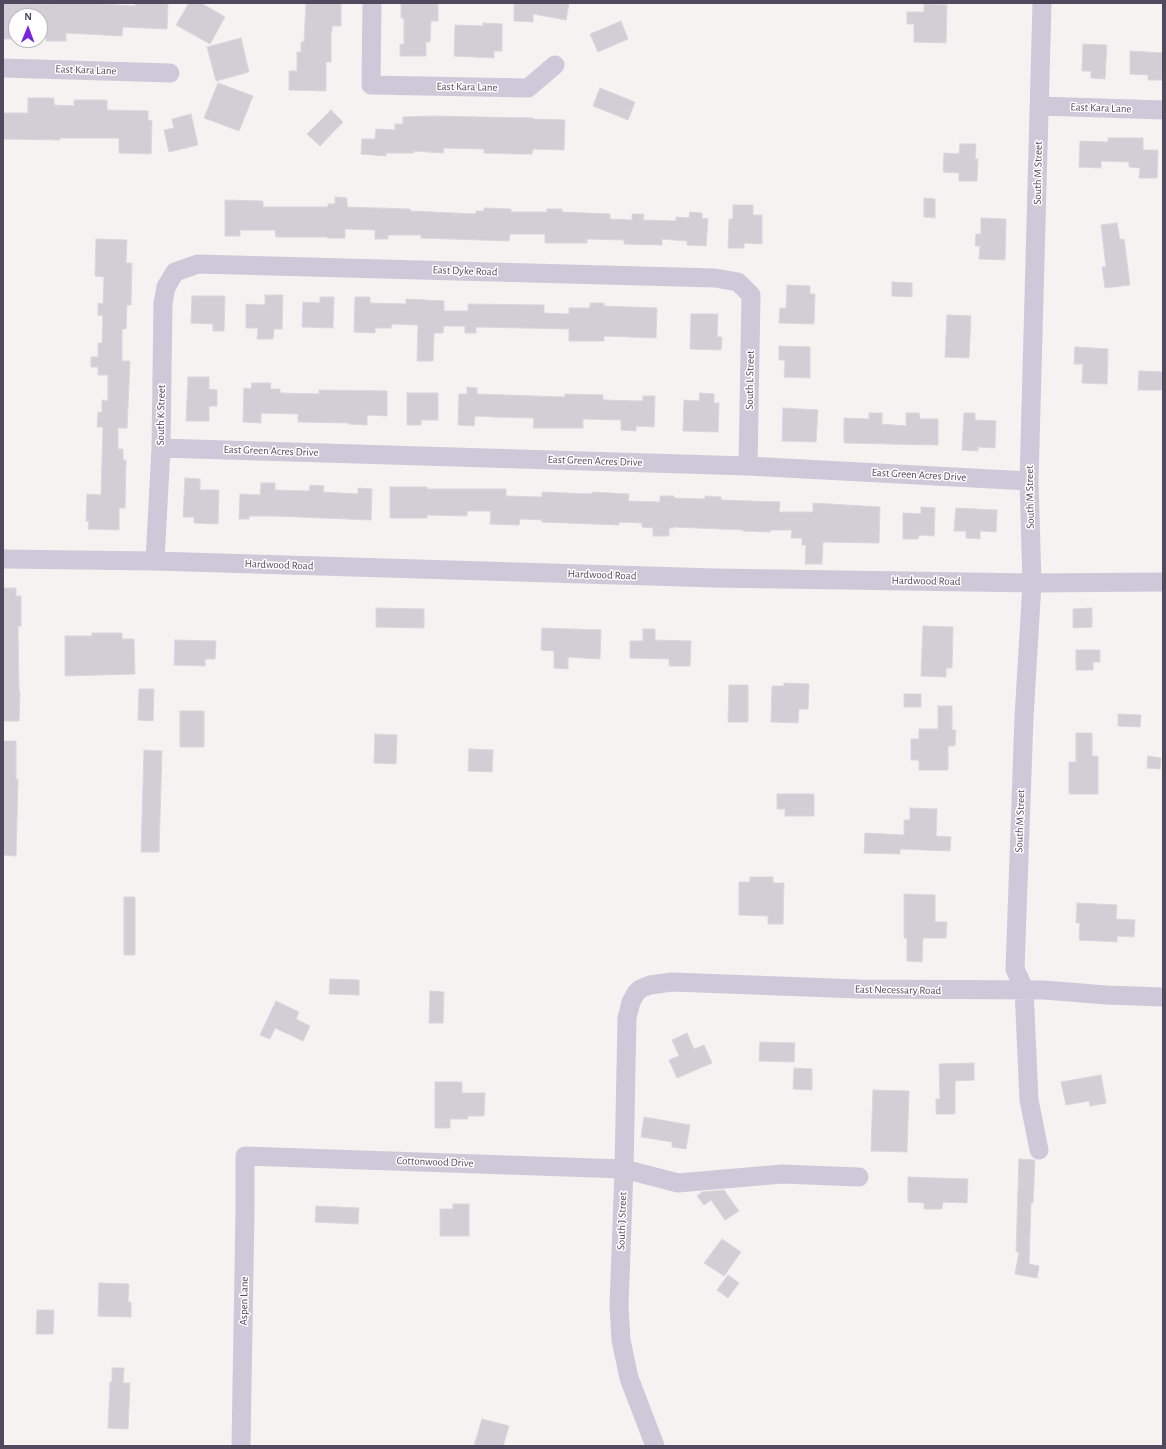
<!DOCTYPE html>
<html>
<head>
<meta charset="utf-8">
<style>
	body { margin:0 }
	#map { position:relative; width:1166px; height:1449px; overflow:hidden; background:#f4f3f2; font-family:"Alegreya Sans",sans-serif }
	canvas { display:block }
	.frame { position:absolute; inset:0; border:4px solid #514a5e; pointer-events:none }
	.north { position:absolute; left:8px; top:8px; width:40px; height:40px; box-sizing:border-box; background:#fff; border:1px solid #b9b7bf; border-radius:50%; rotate:1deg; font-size:11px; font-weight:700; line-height:16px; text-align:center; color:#514a5e }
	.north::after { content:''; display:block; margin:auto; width:14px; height:18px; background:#7823dc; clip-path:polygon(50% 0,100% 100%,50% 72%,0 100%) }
</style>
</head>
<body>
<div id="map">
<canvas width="1166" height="1449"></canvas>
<div class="frame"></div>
<div class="north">N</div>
</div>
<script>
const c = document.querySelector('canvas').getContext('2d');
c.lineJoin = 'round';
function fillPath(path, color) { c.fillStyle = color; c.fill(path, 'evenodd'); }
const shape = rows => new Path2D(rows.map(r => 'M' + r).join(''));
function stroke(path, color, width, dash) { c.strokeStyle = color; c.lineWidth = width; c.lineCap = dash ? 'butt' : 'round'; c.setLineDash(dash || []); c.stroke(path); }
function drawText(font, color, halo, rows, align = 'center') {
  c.font = font + ' "Alegreya Sans",sans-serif'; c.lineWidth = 3; c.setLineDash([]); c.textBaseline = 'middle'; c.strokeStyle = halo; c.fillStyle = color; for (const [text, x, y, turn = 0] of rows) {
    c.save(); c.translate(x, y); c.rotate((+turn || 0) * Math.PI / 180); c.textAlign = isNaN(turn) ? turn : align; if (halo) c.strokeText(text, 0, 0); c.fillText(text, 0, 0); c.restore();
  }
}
const building = shape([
	[3,3,37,4,86,3,135,6,135,3,168,3,167,29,123,27,122,36,66,33,66,41,46,41,46,30,40,30,40,16,16,16,16,39,3,39,3,3],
	[189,3,201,3,225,17,210,44,176,25,189,3],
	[306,3,341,3,341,26,332,26,332,32,331,32,331,62,326,62,326,91,289,90,289,71,297,71,297,52,301,52,301,42,304,42,306,3],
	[401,3,438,3,438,21,431,21,430,42,426,42,426,56,400,56,400,44,404,44,404,18,401,18,401,3],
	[514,3,569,3,566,20,533,14,533,22,514,21,514,3],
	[924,4,947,5,946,43,914,42,914,24,907,24,907,12,924,12,924,4],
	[621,21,628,39,598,52,590,34,621,21],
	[483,23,502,24,502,51,494,51,494,58,454,56,455,25,483,26,483,23],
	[241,38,249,72,216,81,207,47,241,38],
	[1083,44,1107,45,1105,79,1091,78,1091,71,1082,71,1083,44],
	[1130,51,1163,53,1162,80,1148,80,1148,75,1130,74,1130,51],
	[218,83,253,96,239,131,204,118,218,83],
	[600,88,635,102,628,120,593,106,600,88],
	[28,98,54,98,54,105,74,106,74,100,107,100,107,110,148,111,148,120,152,121,151,154,119,153,119,138,60,138,60,140,3,139,3,113,28,113,28,98],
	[331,110,343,122,320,146,307,134,331,110],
	[191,114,198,145,169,152,164,130,174,128,172,119,191,114],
	[432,116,533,118,533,119,565,120,564,150,533,149,532,154,516,154,484,153,484,149,444,148,443,153,414,151,414,153,386,153,386,156,361,154,362,139,375,139,376,129,395,130,395,124,403,124,403,117,432,116],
	[1108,138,1143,138,1143,150,1158,150,1157,178,1139,178,1140,168,1129,167,1129,162,1101,161,1101,168,1079,167,1080,141,1108,142,1108,138],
	[960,144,976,144,975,159,978,159,977,181,959,181,959,173,943,172,944,153,959,154,960,144],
	[335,197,347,198,347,207,410,209,410,211,476,214,476,211,484,211,484,208,511,209,511,212,547,212,547,209,562,209,562,212,610,214,610,219,632,220,632,214,644,214,643,220,676,221,676,217,689,218,690,212,702,213,702,218,708,219,706,246,687,245,687,241,662,239,662,245,624,244,624,240,587,239,587,243,545,243,545,234,510,234,509,241,421,238,421,235,388,235,388,239,375,239,375,230,345,229,345,238,327,238,327,237,276,237,275,230,240,230,240,236,225,236,225,200,263,201,263,207,328,207,328,204,335,204,335,197],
	[924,198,935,199,935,218,924,217,924,198],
	[733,205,753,205,753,215,762,215,762,244,744,243,744,248,728,248,729,219,733,219,733,205],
	[981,218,1006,219,1005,260,979,259,980,246,975,246,976,234,981,234,981,218],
	[1117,223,1120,240,1124,239,1130,285,1105,288,1102,267,1106,267,1101,225,1117,223],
	[96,239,127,240,126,263,132,263,131,305,127,305,126,329,122,329,122,361,130,361,127,428,118,428,118,449,123,449,123,460,126,460,125,508,119,508,119,530,88,529,89,521,86,521,87,494,101,495,103,427,97,427,98,412,102,412,102,400,108,401,108,375,98,375,98,367,91,367,91,357,98,357,98,343,102,343,103,316,98,315,98,303,103,304,104,277,95,276,96,239],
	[892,282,912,283,912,297,892,296,892,282],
	[787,285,810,286,810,294,815,294,814,324,779,323,780,308,786,308,787,285],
	[265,295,283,295,282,329,274,329,273,339,257,339,258,328,246,328,246,304,265,305,265,295],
	[192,296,225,296,224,331,213,331,213,324,191,323,192,296],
	[320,297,334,297,333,328,302,327,303,302,320,303,320,297],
	[355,297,370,297,370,303,406,304,406,299,444,301,444,311,468,311,468,304,544,305,544,313,569,314,569,308,590,308,590,303,604,303,604,306,657,308,656,338,604,336,604,341,569,341,569,329,476,327,476,333,465,333,465,326,444,326,443,333,434,333,433,361,417,361,418,325,392,324,391,328,375,328,375,333,354,332,355,297],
	[691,314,718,314,717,337,722,337,721,350,690,349,691,314],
	[947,315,971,316,969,358,945,357,947,315],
	[779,346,810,347,810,378,784,377,785,360,779,360,779,346],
	[1075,347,1108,349,1107,384,1082,383,1083,364,1074,364,1075,347],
	[1139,371,1163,372,1163,390,1138,390,1139,371],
	[188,377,209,377,209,389,217,390,217,406,209,406,209,421,186,421,188,377],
	[252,383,271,383,270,389,280,389,280,393,319,394,319,390,387,391,387,416,367,415,367,425,349,424,349,423,298,422,298,414,261,413,261,423,243,422,244,388,251,389,252,383],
	[467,387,477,388,477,394,565,397,565,394,603,395,603,400,643,401,643,396,655,396,654,427,636,426,636,431,621,430,621,420,583,419,583,428,533,428,534,418,494,417,475,416,474,426,458,425,459,394,467,394,467,387],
	[407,393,438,393,438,420,421,420,421,425,407,425,407,393],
	[700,393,714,394,714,403,719,403,718,432,683,431,684,400,699,401,700,393],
	[783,408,818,410,816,442,782,441,783,408],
	[869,413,882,413,882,424,906,426,906,413,919,413,920,419,938,419,938,445,844,443,844,418,869,419,869,413],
	[964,413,975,413,975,420,996,421,995,448,978,447,978,451,962,450,964,413],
	[185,478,200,479,200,490,219,490,218,524,194,523,194,517,183,517,185,478],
	[261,483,275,483,275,490,309,491,310,485,324,486,323,492,358,494,358,488,372,489,371,520,274,516,249,516,249,519,239,519,240,494,260,495,261,483],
	[390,487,427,487,427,489,506,489,506,496,542,497,542,492,592,494,592,492,629,494,628,501,660,502,660,496,674,496,674,498,705,499,705,496,721,497,721,500,780,502,779,512,813,512,813,503,880,507,879,543,823,542,822,564,805,564,806,545,802,545,802,538,791,538,792,530,770,530,770,532,743,531,743,530,674,527,674,528,669,528,669,536,653,536,653,528,642,527,642,523,619,522,619,525,542,522,542,520,520,519,519,525,490,524,491,511,467,511,467,516,427,515,427,518,390,518,390,487],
	[921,507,935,508,934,536,919,535,918,539,903,539,903,513,921,514,921,507],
	[956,508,997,510,996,532,980,531,980,539,966,538,966,531,954,531,956,508],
	[3,588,16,588,16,596,21,596,21,626,18,626,19,691,20,692,19,721,3,721,3,588],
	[376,608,424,609,424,628,376,627,376,608],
	[1092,608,1092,627,1073,628,1073,609,1092,608],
	[923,626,953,627,952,668,946,668,946,677,921,676,923,626],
	[542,628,601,630,600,659,568,657,568,669,554,668,554,651,541,650,542,628],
	[643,629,655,629,655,640,691,641,690,666,669,666,669,659,630,658,630,641,643,641,643,629],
	[92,633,122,633,122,639,134,639,135,674,65,676,65,636,92,636,92,633],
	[175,640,216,641,215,659,205,659,205,666,174,665,175,640],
	[1076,650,1100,650,1100,662,1093,662,1093,670,1076,670,1076,650],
	[784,683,809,684,808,709,799,709,798,723,771,722,772,686,784,686,784,683],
	[729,685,748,685,748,722,728,722,729,685],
	[139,689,154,689,153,721,138,720,139,689],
	[904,694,921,694,921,707,904,707,904,694],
	[938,706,952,706,952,730,956,730,955,746,948,746,948,770,919,770,919,760,911,760,911,739,919,739,919,729,938,729,938,706],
	[180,711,204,711,204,747,180,747,180,711],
	[1118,714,1141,715,1140,727,1118,726,1118,714],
	[1076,733,1092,733,1092,756,1098,756,1098,794,1069,794,1069,762,1076,762,1076,733],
	[375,734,397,735,396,764,374,763,375,734],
	[3,741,16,741,16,779,18,779,16,856,3,855,3,741],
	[469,749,493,750,492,772,468,771,469,749],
	[144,750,162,751,159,852,141,852,144,750],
	[1148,756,1161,758,1160,769,1147,768,1148,756],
	[777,794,814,794,814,816,785,816,785,809,777,809,777,794],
	[910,808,937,809,936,836,951,837,950,851,900,849,900,854,864,853,865,833,904,835,904,820,910,820,910,808],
	[750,877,773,877,773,883,784,883,783,924,768,924,768,916,739,915,739,882,750,882,750,877],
	[904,894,935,895,935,922,947,922,946,938,923,938,922,962,907,961,907,938,904,938,904,894],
	[124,897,135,897,135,955,124,955,124,897],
	[1077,903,1117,905,1116,919,1135,920,1134,937,1117,936,1117,942,1079,940,1080,923,1076,923,1077,903],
	[330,979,359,980,359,995,329,994,330,979],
	[430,991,444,992,443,1023,429,1023,430,991],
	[276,1001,299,1012,296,1019,310,1026,303,1041,275,1028,270,1039,260,1035,276,1001],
	[687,1033,694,1049,704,1045,712,1063,677,1078,669,1060,679,1056,672,1040,687,1033],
	[760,1042,795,1043,794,1062,759,1061,760,1042],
	[974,1063,974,1080,955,1081,955,1114,936,1114,936,1099,940,1099,939,1064,974,1063],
	[794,1068,812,1069,812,1090,793,1089,794,1068],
	[1101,1075,1106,1103,1090,1106,1089,1101,1066,1105,1061,1082,1101,1075],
	[435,1082,462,1082,462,1093,485,1093,484,1116,468,1116,468,1119,450,1119,450,1128,435,1128,435,1082],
	[873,1090,909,1091,907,1152,871,1151,873,1090],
	[644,1117,690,1125,686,1149,672,1147,672,1142,641,1137,644,1117],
	[1019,1159,1035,1160,1033,1203,1031,1203,1029,1264,1039,1266,1037,1278,1015,1274,1019,1252,1016,1252,1019,1159],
	[908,1177,968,1179,967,1203,943,1202,942,1209,924,1209,924,1203,908,1202,908,1177],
	[724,1190,739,1211,725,1220,711,1200,704,1205,697,1196,702,1192,724,1190],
	[453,1204,469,1204,469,1236,440,1236,440,1209,453,1209,453,1204],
	[316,1206,359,1208,358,1224,315,1222,316,1206],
	[722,1239,741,1252,724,1276,704,1263,722,1239],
	[728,1275,739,1283,728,1298,717,1290,728,1275],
	[99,1283,129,1284,128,1302,131,1302,131,1317,98,1316,99,1283],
	[37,1310,54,1310,53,1334,36,1334,37,1310],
	[112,1368,124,1368,123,1383,130,1383,128,1429,108,1428,110,1382,112,1382,112,1368],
	[482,1419,509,1426,503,1446,474,1446,482,1419]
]);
fillPath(building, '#d3ced6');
stroke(building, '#dad6dc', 1);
stroke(shape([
	[372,3,371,85,528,88,555,65],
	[3,68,170,73],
	[1040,106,1163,110],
	[161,448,748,466,1029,481],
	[3,559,155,561,715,578,1032,583,1163,582],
	[155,561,161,448,163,303,166,287,175,272,198,264,715,278,738,282,751,295,748,466],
	[1039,1150,1029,1100,1024,989,1015,969,1024,717,1032,583,1029,481,1042,3],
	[241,1446,245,1210,245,1156,624,1169,678,1183,782,1174,859,1177],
	[655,1446,629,1378,621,1340,619,1306,624,1169,627,1018,631,1002,636,993,640,989,650,985,672,982,859,989,1044,990,1106,995,1163,997]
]), '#cec9d8', 19);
drawText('11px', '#514a5e', '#fff', [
	["East Kara Lane",86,70,2],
	["East Kara Lane",467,87,1],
	["East Kara Lane",1101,108,2],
	["South M Street",1038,173,-89],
	["East Dyke Road",465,271,2],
	["South L Street",750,380,-89],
	["South K Street",161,415,-89],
	["East Green Acres Drive",271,451,2],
	["East Green Acres Drive",595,461,2],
	["East Green Acres Drive",919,475,3],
	["South M Street",1030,497,-91],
	["Hardwood Road",279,565,2],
	["Hardwood Road",602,575,2],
	["Hardwood Road",926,581,1],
	["South M Street",1020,821,-88],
	["East Necessary Road",898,990,1],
	["Cottonwood Drive",435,1162,2],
	["South J Street",622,1221,-88],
	["Aspen Lane",244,1301,-89]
]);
</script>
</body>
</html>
